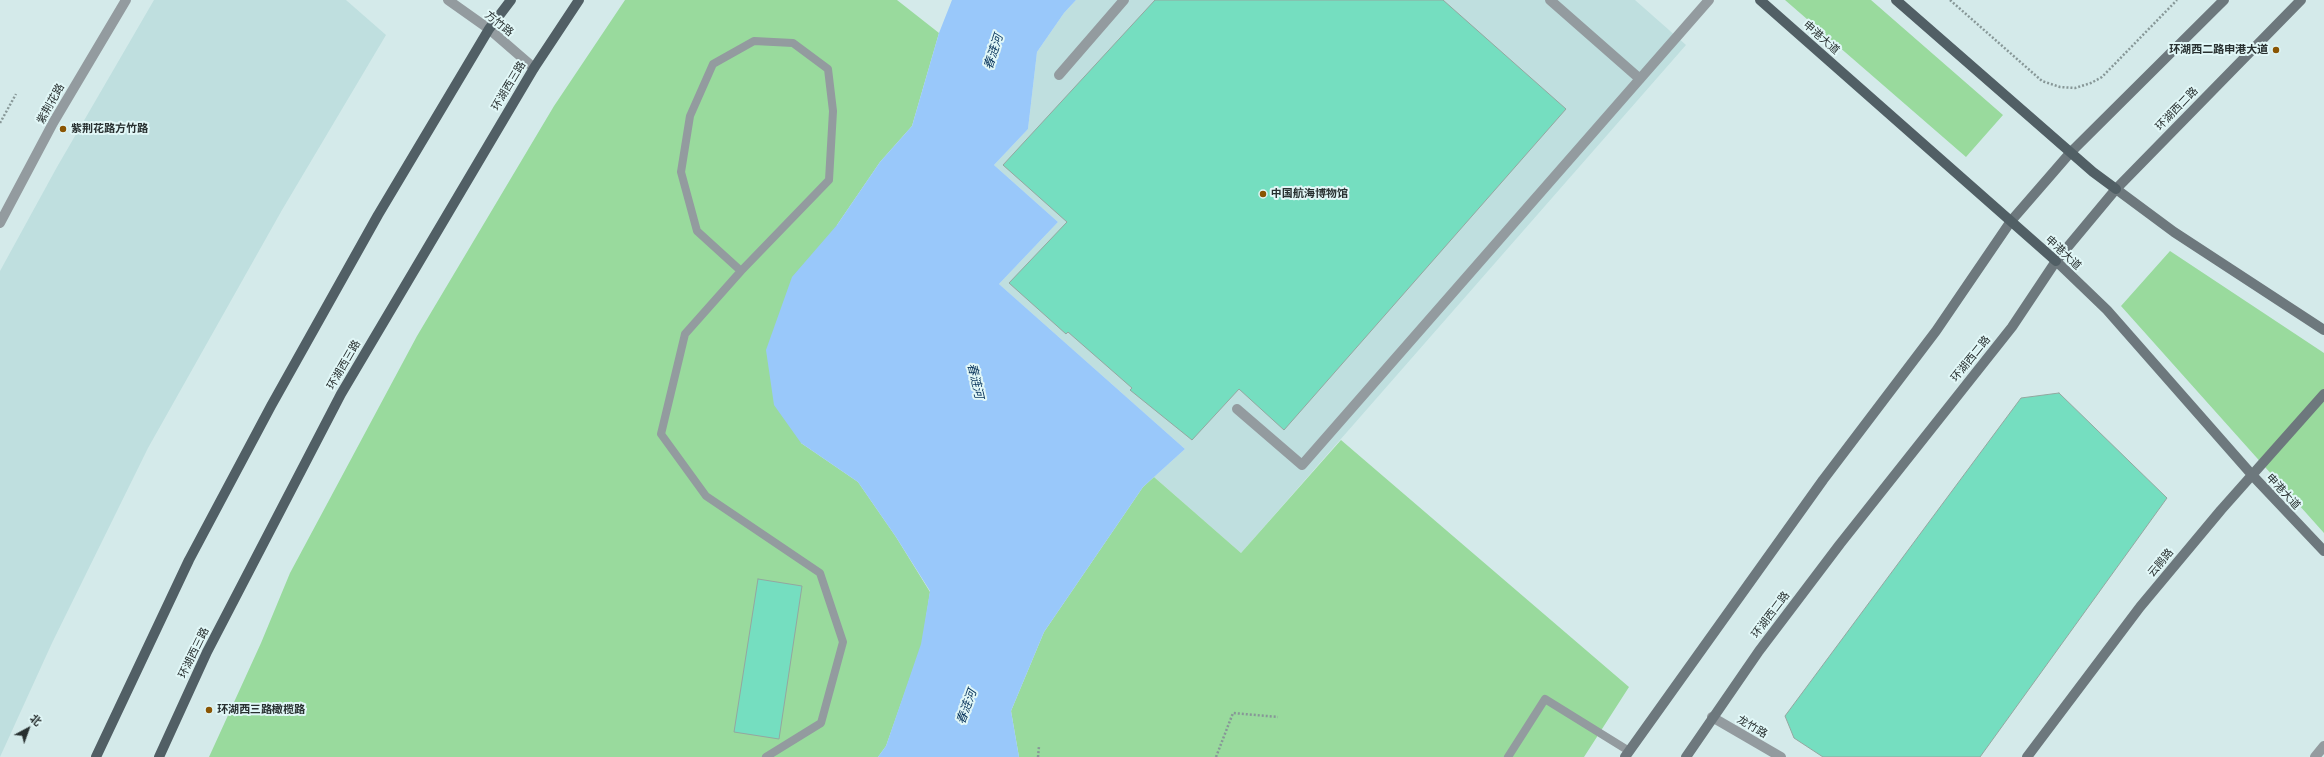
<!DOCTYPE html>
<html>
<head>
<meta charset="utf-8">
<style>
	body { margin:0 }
	#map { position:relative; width:2324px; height:757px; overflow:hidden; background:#d4eaea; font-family:Arial,"Noto Sans SC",sans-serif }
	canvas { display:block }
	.north { position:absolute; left:8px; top:709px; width:40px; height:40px; -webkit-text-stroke:3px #e1f7f7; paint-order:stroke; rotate:41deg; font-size:11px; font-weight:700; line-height:16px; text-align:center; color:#283030 }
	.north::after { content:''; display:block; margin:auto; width:14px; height:18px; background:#283030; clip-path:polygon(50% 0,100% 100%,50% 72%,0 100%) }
</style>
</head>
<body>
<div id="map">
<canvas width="2324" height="757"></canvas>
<div class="north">北</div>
</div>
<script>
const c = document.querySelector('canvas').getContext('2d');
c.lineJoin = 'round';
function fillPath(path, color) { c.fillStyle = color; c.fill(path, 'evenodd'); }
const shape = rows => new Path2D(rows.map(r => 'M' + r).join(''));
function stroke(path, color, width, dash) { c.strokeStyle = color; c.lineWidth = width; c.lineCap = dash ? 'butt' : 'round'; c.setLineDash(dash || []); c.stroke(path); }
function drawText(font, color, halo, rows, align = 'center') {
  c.font = font + ' Arial,"Noto Sans SC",sans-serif'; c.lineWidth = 4; c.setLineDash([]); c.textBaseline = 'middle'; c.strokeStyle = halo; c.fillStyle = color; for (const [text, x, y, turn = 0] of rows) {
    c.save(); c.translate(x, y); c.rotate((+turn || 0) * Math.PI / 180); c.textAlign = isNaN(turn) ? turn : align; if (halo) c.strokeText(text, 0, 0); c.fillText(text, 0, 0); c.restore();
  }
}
fillPath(shape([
	[154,0,346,0,386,35,282,210,148,448,52,643,0,757,0,271,57,167],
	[1076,0,1635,0,1686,45,1241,553,1154,477,1185,449,999,284,1058,222,994,165,1028,129,1037,52,1064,13]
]), '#bfdfdf');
fillPath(shape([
	[625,0,897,0,939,33,912,126,880,162,837,225,801,443,858,482,896,537,930,592,922,644,886,746,878,757,209,757,261,643,290,573,417,336,554,106],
	[1785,0,1871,0,2003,115,1966,157],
	[2170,251,2324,353,2324,533,2121,306],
	[1341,440,1629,687,1584,757,1019,757,1011,711,1044,632,1143,487,1154,477,1241,553]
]), '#99da9d');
fillPath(shape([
	[952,0,1076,0,1064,13,1037,52,1028,129,994,165,1058,222,999,284,1185,449,1143,487,1044,632,1011,711,1019,757,878,757,886,746,921,644,930,591,896,537,858,482,801,443,774,405,766,350,792,277,837,225,880,162,912,126,939,33]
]), '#99c8fa');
const building = shape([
	[1155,0,1443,0,1566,109,1284,430,1239,389,1192,440,1130,390,1132,388,1068,332,1066,334,1009,283,1067,222,1003,165,1155,0],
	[2059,393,2167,498,1980,757,1823,757,1794,738,1785,716,2021,398,2059,393],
	[758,579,802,586,779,739,734,732,758,579]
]);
fillPath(building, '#75dec0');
stroke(building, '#94a7a0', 1);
stroke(shape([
	[1950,0,2042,81,2060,87,2075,88,2091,83,2102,77,2177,0],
	[0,123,16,94],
	[1038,757,1039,746],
	[1216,757,1233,713,1278,717]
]), '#879797', 2.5, [2, 2]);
stroke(shape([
	[741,271,697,231,681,172,690,116,713,64,754,41,793,43,828,69,833,111,829,180,741,271,685,334,661,434,706,496,820,573,843,642,821,723,766,757],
	[1508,757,1545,699,1629,751]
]), '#939b9f', 8);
stroke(shape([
	[448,0,489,29,534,68],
	[1550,0,1640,79],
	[1059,75,1124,0],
	[0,223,53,123,126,0],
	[1237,409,1302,465,1709,0],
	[1712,717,1781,757],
	[2315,757,2324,746]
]), '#939b9f', 10);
stroke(shape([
	[2116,189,2174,232,2324,330],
	[2056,261,2107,310,2253,476,2324,551],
	[1625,757,1823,480,1936,331,2011,221,2070,153,2224,0],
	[1686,757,1759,651,1840,544,2012,327,2056,261,2116,189,2301,0],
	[2027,757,2140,607,2221,510,2324,394]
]), '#6d787d', 10);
stroke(shape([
	[1760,0,2056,261],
	[1896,0,2093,172,2116,189],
	[96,757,189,560,271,406,378,215,489,29,511,0],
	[159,757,207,652,341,394,534,68,579,0]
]), '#515f65', 10);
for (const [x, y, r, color] of [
	[2276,50,4,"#8a5503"],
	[63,129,4,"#8a5503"],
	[1263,194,4,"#8a5503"],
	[209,710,4,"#8a5503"]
]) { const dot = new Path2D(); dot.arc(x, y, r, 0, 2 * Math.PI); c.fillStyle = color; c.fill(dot); stroke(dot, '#e1f7f7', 1.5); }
drawText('11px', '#283030', '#e1f7f7', [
	["方竹路",499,24,39],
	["申港大道",1821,38,41],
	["环湖西三路",509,86,-59],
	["紫荆花路",51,104,-61],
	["环湖西二路",2177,109,-46],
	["申港大道",2063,253,43],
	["环湖西二路",1971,359,-51],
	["环湖西三路",344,365,-60],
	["申港大道",2283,492,47],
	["云鹃路",2161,563,-50],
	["环湖西二路",1771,615,-53],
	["环湖西三路",194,653,-64],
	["龙竹路",1752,727,30]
]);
drawText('bold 11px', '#283030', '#e1f7f7', [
	["环湖西二路申港大道",2268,50,"right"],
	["紫荆花路方竹路",71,129],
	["中国航海博物馆",1271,194],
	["环湖西三路橄榄路",217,710]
], 'left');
drawText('italic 12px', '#08345b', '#e1f7f7', [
	["春涟河",994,52,-72],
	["春涟河",975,381,77],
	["春涟河",967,707,-70]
]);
</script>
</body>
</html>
